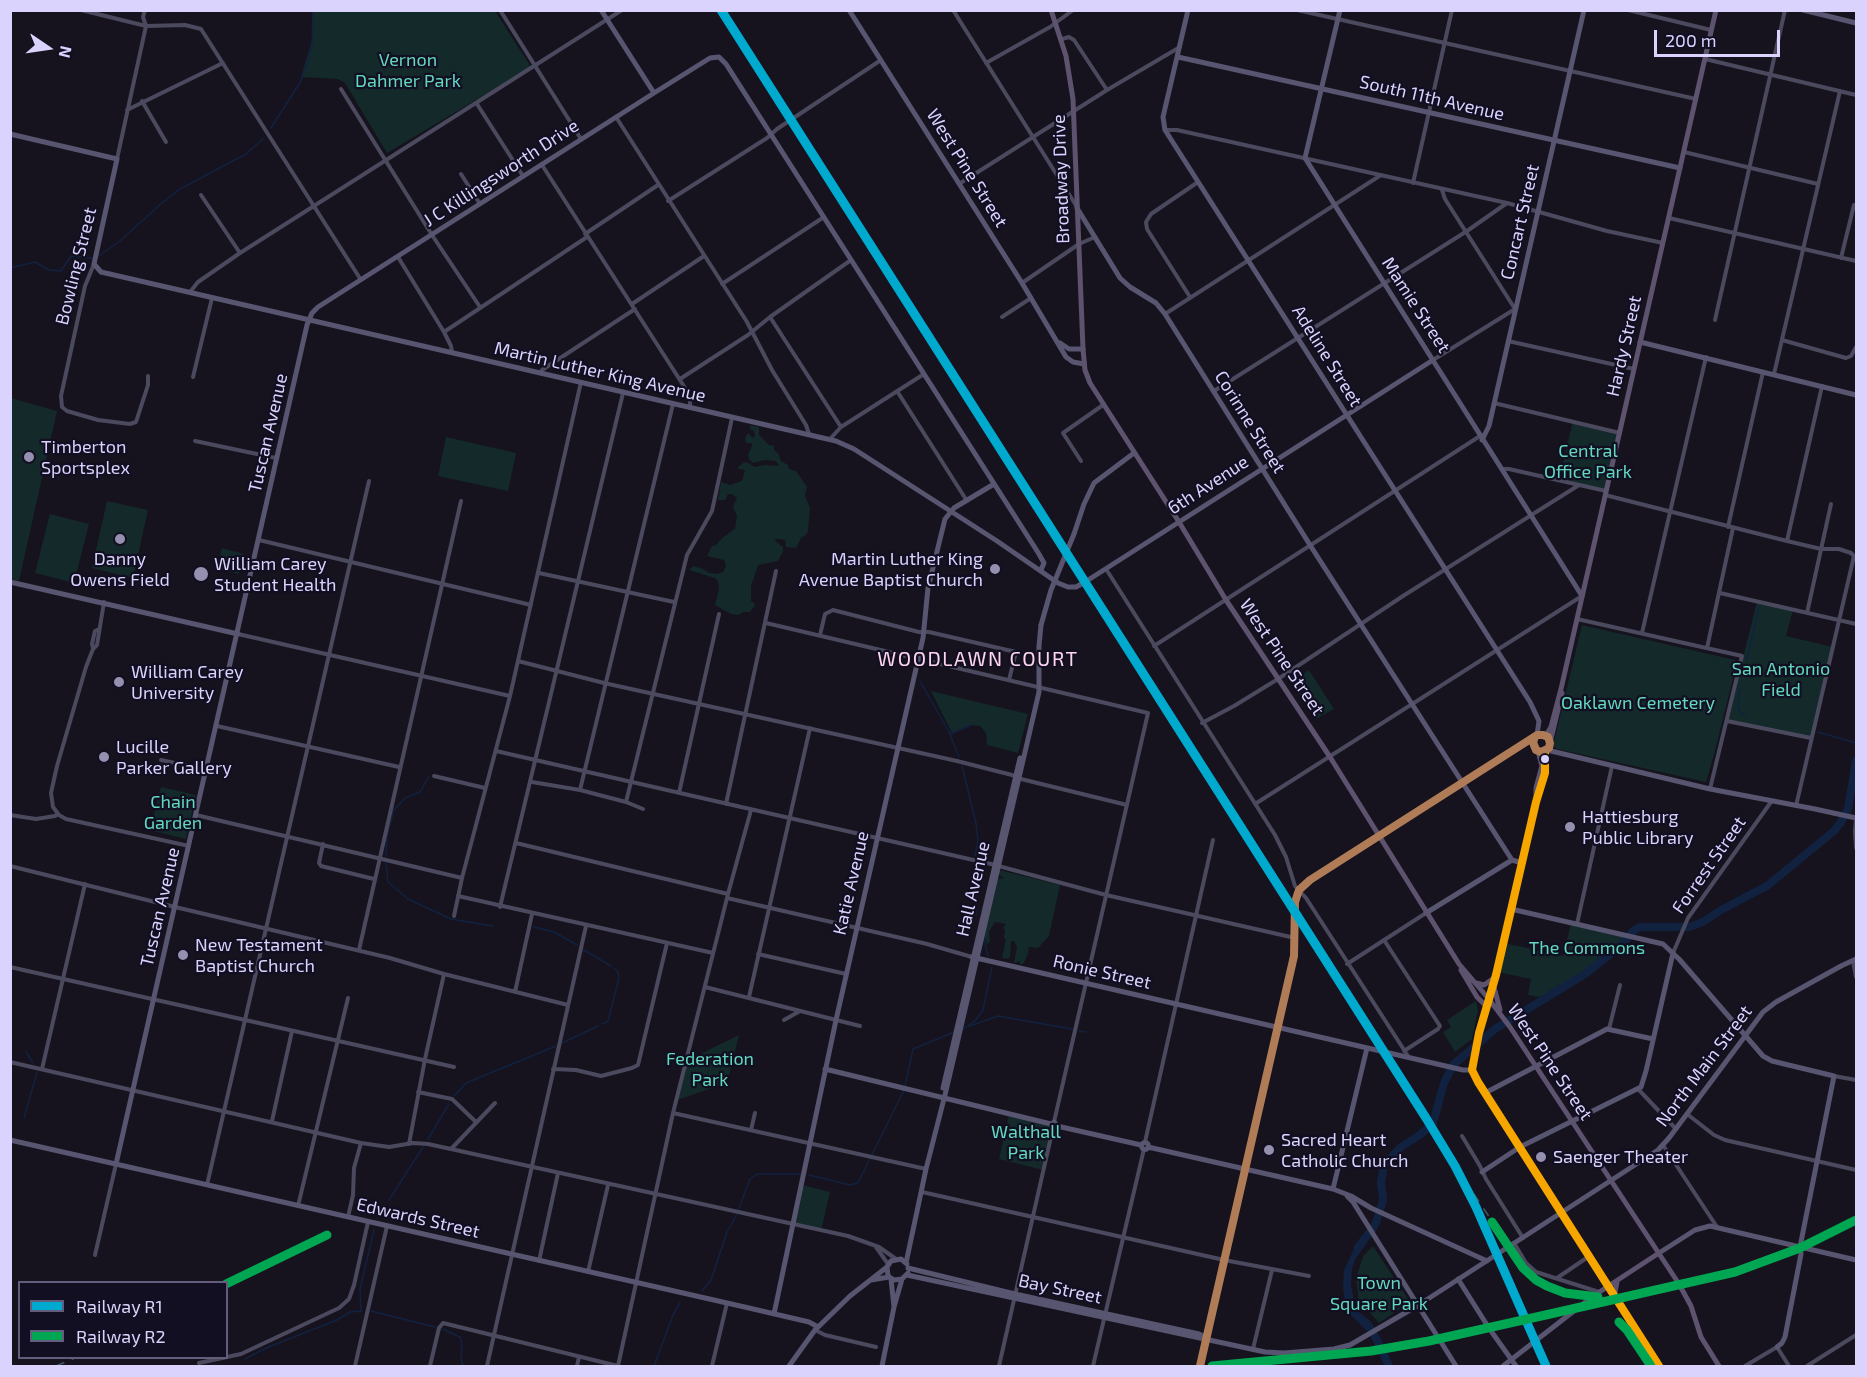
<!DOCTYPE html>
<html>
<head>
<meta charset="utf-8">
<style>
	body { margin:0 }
	#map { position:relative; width:1867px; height:1377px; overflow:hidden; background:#16131e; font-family:"Exo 2",sans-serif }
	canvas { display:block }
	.frame { position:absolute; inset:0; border:12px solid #d9d3fd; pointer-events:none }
	.legend { position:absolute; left:18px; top:1281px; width:210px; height:78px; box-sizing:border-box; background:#130f22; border:2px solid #625d7a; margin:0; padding:8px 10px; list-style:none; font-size:18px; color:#d9d3fd }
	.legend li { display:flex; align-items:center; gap:12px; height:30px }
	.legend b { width:30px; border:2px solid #625d7a }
	.north { position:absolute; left:18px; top:18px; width:60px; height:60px; -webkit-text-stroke:4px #130f22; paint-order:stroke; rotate:103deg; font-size:16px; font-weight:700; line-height:24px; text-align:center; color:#d9d3fd }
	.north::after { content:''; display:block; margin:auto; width:21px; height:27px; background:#d9d3fd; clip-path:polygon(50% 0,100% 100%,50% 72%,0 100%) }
	.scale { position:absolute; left:1654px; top:30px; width:126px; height:27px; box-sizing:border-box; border:3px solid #d9d3fd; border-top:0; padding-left:8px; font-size:18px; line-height:21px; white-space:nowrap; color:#d9d3fd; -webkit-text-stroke:4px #130f22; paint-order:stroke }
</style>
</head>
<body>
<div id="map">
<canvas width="1867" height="1377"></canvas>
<div class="frame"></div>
<ul class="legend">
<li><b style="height:8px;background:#00a9ce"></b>Railway R1</li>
<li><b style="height:8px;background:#00a651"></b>Railway R2</li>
</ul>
<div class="north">N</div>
<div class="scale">200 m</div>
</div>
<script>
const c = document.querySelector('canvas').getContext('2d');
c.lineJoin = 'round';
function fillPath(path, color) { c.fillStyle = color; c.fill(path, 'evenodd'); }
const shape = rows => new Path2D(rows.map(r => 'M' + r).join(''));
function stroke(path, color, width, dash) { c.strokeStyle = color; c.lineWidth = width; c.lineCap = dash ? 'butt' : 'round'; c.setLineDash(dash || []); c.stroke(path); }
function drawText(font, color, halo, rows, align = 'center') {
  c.font = font + ' "Exo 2",sans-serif'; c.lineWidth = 4.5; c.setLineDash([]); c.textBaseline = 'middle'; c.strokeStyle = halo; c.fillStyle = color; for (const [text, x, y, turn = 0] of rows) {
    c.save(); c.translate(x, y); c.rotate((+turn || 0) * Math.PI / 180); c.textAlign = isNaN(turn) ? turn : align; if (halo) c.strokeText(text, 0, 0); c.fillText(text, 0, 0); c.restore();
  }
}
fillPath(shape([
	[313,10,495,11,531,67,387,153,345,83,338,79,301,77,312,40],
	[11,398,57,411,19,581,10,579],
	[1573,421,1620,433,1606,491,1559,480],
	[750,425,759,427,759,435,769,445,774,446,774,450,778,453,781,461,788,465,789,469,796,471,805,484,807,486,805,496,810,508,808,531,806,535,801,538,796,548,786,547,785,540,782,539,776,539,775,541,783,547,783,551,778,561,758,565,751,586,751,601,755,604,754,607,750,612,743,612,739,615,731,614,715,605,719,589,718,581,715,578,689,570,693,566,703,569,709,573,717,574,723,572,726,566,724,560,707,556,712,546,716,545,722,538,735,529,737,516,733,507,737,498,731,494,728,494,725,500,718,500,721,482,730,485,742,481,745,470,738,469,738,467,743,463,747,462,755,467,764,465,779,466,776,461,765,460,753,463,749,459,748,455,752,446,752,443,746,443,745,438,748,433,753,438,755,435,754,431,750,429],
	[446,437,516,453,508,491,438,476],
	[107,501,148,510,133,578,92,568],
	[50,514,89,524,74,583,35,573],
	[222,548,244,554,239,574,217,569],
	[1757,602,1793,610,1786,636,1833,647,1811,738,1727,721],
	[1582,625,1735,660,1737,662,1714,755,1706,782,1557,749,1553,746],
	[1309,670,1334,709,1316,719,1291,682],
	[931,691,1028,714,1018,753,987,745,986,733,980,726,969,725,952,733],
	[161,787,196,795,186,839,150,830],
	[999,870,1060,885,1049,936,1038,948,1029,947,1028,954,1023,964,1020,964,1019,961,1015,963,1014,962,1017,947,1014,941,1011,941,1010,957,1008,959,1002,958,1006,939,1004,939,1005,930,1003,928,1006,924,995,922,989,932,990,942,987,944,983,934,995,886,997,884,997,879,1004,878,999,875,998,872],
	[1571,924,1629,936,1622,945,1585,974,1545,998,1528,995,1531,979,1497,972,1504,943,1563,956],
	[1476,1001,1478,1011,1472,1039,1455,1052,1443,1032,1451,1027,1447,1020],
	[739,1035,727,1083,677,1100,686,1061],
	[1009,1115,1052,1127,1043,1170,999,1159],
	[802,1185,830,1192,821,1231,793,1225],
	[1373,1246,1410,1302,1379,1323,1359,1300,1356,1279,1363,1256]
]), '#13292a');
fillPath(shape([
	[1363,1237,1367,1243,1356,1258,1352,1268,1351,1285,1354,1302,1359,1312,1371,1322,1373,1327,1367,1331,1351,1315,1345,1302,1343,1287,1344,1270,1354,1249]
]), '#112241');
stroke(shape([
	[271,128,301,81,312,45,313,10],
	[100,255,120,241,163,202,180,189,246,154,264,138],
	[10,268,35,262,49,270,61,271,71,256,92,258],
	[1747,659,1759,607],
	[920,681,949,732,959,757],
	[1740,689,1738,706,1740,711,1746,716],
	[1818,732,1856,743],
	[950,734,971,725],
	[962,766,976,823,978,841,975,856],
	[386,856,387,836,394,810,405,798,420,792,429,776],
	[386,863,388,882,408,899,451,919,493,926],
	[974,865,976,915],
	[534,927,554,932,577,945],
	[984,939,988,956],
	[584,950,611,966],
	[602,1024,608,1021,619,978,618,972,614,968],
	[970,1026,998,1016,1072,1029],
	[962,1030,976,1020,983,1010,992,967],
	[1079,1031,1086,1032],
	[562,1043,598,1026],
	[26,1052,33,1063],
	[905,1086,913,1049,952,1033],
	[454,1096,466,1083,556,1046],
	[24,1118,37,1072],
	[428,1139,449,1104],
	[809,1175,850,1185,858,1183,904,1090],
	[389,1200,423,1147],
	[378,1218,381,1213],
	[702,1291,711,1280,727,1232,736,1216,750,1179,757,1174,800,1174],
	[361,1311,360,1289,374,1230],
	[371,1311,435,1327],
	[443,1329,460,1337,462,1345,461,1358,463,1366],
	[245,1359,266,1348,337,1320,350,1312,362,1311],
	[654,1366,673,1315,680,1303]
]), '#112241', 1.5);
stroke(shape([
	[1358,1247,1374,1227,1378,1217,1383,1200,1381,1183,1384,1165,1401,1147,1421,1134,1433,1123,1444,1083,1453,1065,1495,1029,1585,974,1622,945,1633,931,1640,927,1689,927,1703,922,1721,910,1767,886,1834,831,1841,822,1848,809,1856,761],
	[1369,1326,1378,1342,1389,1366]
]), '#112241', 8);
stroke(shape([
	[81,10,146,26,185,25,201,29,361,280],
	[500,10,581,139],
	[953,10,1077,207],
	[1297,10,1696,99],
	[1628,10,1711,30],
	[1062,39,1069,37,1074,40,1107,90],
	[1705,59,1856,95],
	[986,63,1050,27,1073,10],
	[341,89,432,235,480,307],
	[142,101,166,142],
	[477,104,523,176],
	[127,110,223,63],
	[616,117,747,322,772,370,806,425,809,434],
	[1165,130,1177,130,1507,203,1607,231,1663,243],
	[1684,152,1818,184],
	[117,159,146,26,143,17,145,10],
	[542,165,687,391,690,400,690,408],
	[461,174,480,204],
	[1413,183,1452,10],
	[959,184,1107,90,1180,47],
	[201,195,240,253],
	[668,201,767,138,777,129,881,60],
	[1669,218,1856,261],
	[585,234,658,185],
	[398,257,444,332,451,346,452,352],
	[1841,258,1854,205],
	[94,264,85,286,61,396,62,407,67,411,98,420,130,424,136,422,148,385,148,376],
	[1022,283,1079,244,1095,237],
	[722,284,824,217],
	[190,292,198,282,240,253,622,10],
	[1190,297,1147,229,1146,222,1151,214,1198,182],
	[632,304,704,256],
	[1165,314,1381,175],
	[770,317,841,427],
	[1002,317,1031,298],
	[1715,320,1785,10],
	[444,332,587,237],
	[1782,340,1846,358,1851,356,1856,347],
	[1508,341,1634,369],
	[1433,360,1515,309,1445,199,1442,190],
	[540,373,542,370,635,309],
	[1774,374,1840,91],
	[193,377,212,298],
	[680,379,748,335,770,317,851,260],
	[897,391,967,501],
	[1214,391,1467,231,1507,203],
	[1494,403,1620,433],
	[830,439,841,427,924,374],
	[195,441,276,458],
	[1081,461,1063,433,1103,405],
	[1502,469,1509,469,1606,491],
	[1605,495,1787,541,1821,549,1839,549,1851,553,1854,556,1796,806],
	[1728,527,1763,372],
	[259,540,531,605],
	[1787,541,1822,386],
	[1106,569,1275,835,1286,857,1295,886,1306,898,1408,1056],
	[539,573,674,602],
	[1720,593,1856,624],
	[104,602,97,645,93,649,86,667,57,766,51,793,53,807,59,815,66,819,189,846],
	[1807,613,1831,504],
	[1577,619,1742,656,1710,789],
	[766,623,1148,713,1054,1122],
	[1642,633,1706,357],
	[238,634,510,696],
	[820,635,825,614,833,610,919,632,929,632,1016,652,1009,680],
	[1154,646,1480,436],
	[93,648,92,644,95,631,99,629],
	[1707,648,1733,528],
	[518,661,604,683,957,761,1012,775,1021,779,1127,805],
	[1727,721,1811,738],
	[1202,723,1234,706,1278,679,1403,596,1579,485],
	[217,726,399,767],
	[496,751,991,864,1106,895,1295,938],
	[161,760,207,770],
	[434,776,485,788],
	[532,782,580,790,626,802,643,809],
	[580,790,673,404],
	[679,793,719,614],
	[626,802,687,555,712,511,732,418],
	[726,804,776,571],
	[1255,804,1582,596],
	[10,815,36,819,55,816,58,814],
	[196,815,462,878],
	[1856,820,1855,831,1856,848],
	[516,843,728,894],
	[323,844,319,863,321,866,374,879],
	[10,866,175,907,390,958,444,974,568,1005],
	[458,896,713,953],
	[727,898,927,944,972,957],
	[500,907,623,393],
	[454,916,462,878,510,696,581,382],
	[1577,924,1612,766],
	[1384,940,1440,1026,1438,1029,1404,1051],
	[359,950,461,501],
	[1673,953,1688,918,1771,802],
	[758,954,846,974],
	[1853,961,1856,977],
	[1347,964,1426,913],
	[10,967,454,1067],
	[705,987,860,1026],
	[515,992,532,914],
	[749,997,810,728],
	[784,1020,800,1011],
	[1609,1029,1620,985],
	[10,1062,361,1143,389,1147,413,1143,428,1144,848,1236,879,1247,896,1259],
	[42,1069,85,884],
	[553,1069,576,1070,601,1076,632,1068,638,1065,667,943],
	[1834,1076,1856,1080],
	[1638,1089,1676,1129],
	[418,1092,452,1099,476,1122],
	[673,1113,926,1169],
	[1687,1114,1714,1135,1725,1140,1856,1170],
	[272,1121,292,1031],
	[751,1130,755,1113],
	[1462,1136,1480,1166,1486,1179,1523,1238],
	[1145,1142,1213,840],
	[409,1144,425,1059,444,974],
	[1663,1145,1717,1227],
	[452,1148,495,1103],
	[207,1185,369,481],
	[922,1192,1224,1260,1309,1276],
	[298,1206,348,998],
	[348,1217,353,1195,354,1168,361,1143],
	[1514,1243,1526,1263,1536,1272,1599,1292],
	[876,1247,888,1264],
	[95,1255,116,1164],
	[539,1261,558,1173],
	[588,1272,608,1185],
	[1557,1278,1588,1257],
	[815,1330,825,1335,876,1347],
	[1253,1349,1272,1270],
	[199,1363,241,1354,339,1308,349,1299,354,1285,368,1222],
	[355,1366,387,1226],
	[430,1366,439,1328,443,1323,618,1366],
	[487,1366,586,926],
	[577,1366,579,1357],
	[618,1366,673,1113,728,894,751,810],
	[712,1366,727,1303],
	[999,1366,1053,1128],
	[1093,1366,1144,1149],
	[1745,1366,1777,1347,1789,1366],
	[1807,1366,1856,1335]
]), '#4b495e', 4);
stroke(shape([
	[601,10,654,93],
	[849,10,1022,283,1066,357,1073,362,1084,364],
	[1188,10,1163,117,1165,130,1530,702,1539,721,1537,735],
	[1340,10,1305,158,1582,596],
	[1803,10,1856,23],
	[1178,57,1680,168],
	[10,134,117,159,94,264,101,272,836,441,854,449,997,541,1058,583,1068,587,1076,587,1085,582,1433,360],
	[1077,208,1120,278,1130,287,1156,303,1165,314,1310,545,1512,860],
	[1640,342,1856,395],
	[1060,343,1069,349,1083,349],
	[1482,440,1489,426,1584,10],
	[1074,534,1084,504,1094,483,1134,453],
	[10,582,238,634],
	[1547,750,1710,789,1815,809,1856,818],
	[1511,909,1663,944,1679,959,1763,1056,1772,1061,1834,1076,1800,1247,1801,1254,1785,1337,1782,1343,1777,1347],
	[1426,913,1512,860,1522,863],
	[972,957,1463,1070,1472,1070],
	[825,1069,1051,1124],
	[943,1088,1020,758],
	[1485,1093,1607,1029,1653,1039],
	[1054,1122,1057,1125,1054,1128,1051,1125,1054,1122],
	[1057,1126,1141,1145],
	[10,1140,749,1308,809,1322,818,1327],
	'1141.5 1146a3.5 3.5 0 1 1 7 0a3.5 3.5 0 1 1-7 0Z',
	[1148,1147,1333,1189,1351,1196,1371,1208,1487,1261],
	[116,1164,307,325,312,313,318,307,654,93,710,58,719,57,726,64,1039,554,1044,563,1041,570],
	[1482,1172,1520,1147,1641,1087,1646,1071,1673,953],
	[1333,1189,1367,1048],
	[1347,1196,1353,1202,1456,1366],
	[1659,1253,1695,1230,1710,1226,1856,1260],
	[906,1263,926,1169,946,1091,1039,692,1039,646,1041,625],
	[887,1267,888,1276,894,1280,902,1279,908,1273],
	[908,1268,1015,1294,1199,1334,1205,1337],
	[907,1275,1265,1352,1284,1353,1334,1349,1350,1345,1417,1306,1658,1150,1669,1138,1763,1012,1776,1002,1841,966,1856,959],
	[891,1279,894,1307],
	[1458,1279,1487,1325],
	[871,1280,889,1277],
	[774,1314,836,1020,923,638,928,588,945,519,954,508,994,484],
	[1491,1331,1516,1366],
	[789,1366,815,1330,850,1296,887,1267,891,1261,901,1259,907,1264],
	[882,1366,894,1307,902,1279],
	[1200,1366,1294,956,1295,902,1299,890,1310,880,1535,737],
	[1503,1366,1592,1297,1607,1287,1659,1366]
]), '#575570', 5);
stroke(shape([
	[1051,10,1066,56,1073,99,1083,349,1085,370,1090,383,1179,522,1226,600,1330,757,1459,964,1488,998,1510,1027,1679,1284,1691,1306,1701,1337,1719,1366],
	'1532 743a9 9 0 1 1 18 0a9 9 0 1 1-18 0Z',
	[1546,735,1551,727,1561,689,1716,10],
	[1550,743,1562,693],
	[1545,751,1545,773,1536,802,1496,975,1479,1033,1472,1070,1607,1287,1659,1253],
	[1536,800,1536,788,1542,766,1538,751],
	[1461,970,1477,997,1486,1006],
	[1476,983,1484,985,1494,978],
	[1494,987,1500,1010],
	[1614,1297,1617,1282]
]), '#5e536f', 5);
stroke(shape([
	[1455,1166,1525,1270,1536,1280,1555,1290,1578,1295,1601,1297],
	[226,1284,327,1235],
	[1619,1322,1627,1330,1651,1366],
	[56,1366,75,1358],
	[1212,1366,1371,1351,1429,1341,1550,1314,1735,1272,1800,1248,1856,1220]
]), '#445666', 1.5, [9, 8]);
stroke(shape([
	[1041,625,1051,590,1074,534]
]), '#575570', 5);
stroke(shape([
	[1545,751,1545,773,1536,802,1496,975,1479,1033,1472,1070,1478,1082,1659,1366]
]), '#f7a600', 8);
stroke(shape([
	[1200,1366,1294,956,1295,902,1299,890,1310,880,1537,735,1543,735,1548,737,1550,743,1549,748,1541,752,1536,750,1533,742,1535,737]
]), '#b07c57', 8);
stroke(shape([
	[721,10,1426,1118,1455,1166,1476,1207,1546,1366]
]), '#00a9ce', 9);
stroke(shape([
	[1492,1222,1523,1268,1536,1280,1547,1286,1565,1293,1598,1297],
	[226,1284,327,1235],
	[1619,1322,1627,1330,1651,1366],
	[1212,1366,1371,1351,1429,1341,1550,1314,1735,1272,1800,1248,1856,1220]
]), '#00a651', 9);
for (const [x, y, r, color] of [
	[29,457,6,"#9590af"],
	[120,539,6,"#9590af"],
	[995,569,6,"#9590af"],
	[201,574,8,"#9590af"],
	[119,682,6,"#9590af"],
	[104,757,6,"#9590af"],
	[1545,759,5,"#d9d3fd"],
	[1570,827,6,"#9590af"],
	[183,955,6,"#9590af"],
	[1269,1150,6,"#9590af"],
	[1541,1157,6,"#9590af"]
]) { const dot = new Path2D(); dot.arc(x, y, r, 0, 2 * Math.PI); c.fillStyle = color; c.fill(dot); stroke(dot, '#130f22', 2); }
drawText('18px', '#62d9bf', '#130f22', [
	["Vernon",408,60],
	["Dahmer Park",408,81],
	["Central",1588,451],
	["Office Park",1588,472],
	["San Antonio",1781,669],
	["Field",1781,690],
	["Oaklawn Cemetery",1638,703],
	["Chain",173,802],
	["Garden",173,823],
	["The Commons",1587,948],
	["Federation",710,1059],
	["Park",710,1080],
	["Walthall",1026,1132],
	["Park",1026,1153],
	["Town",1379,1283],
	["Square Park",1379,1304]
]);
drawText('18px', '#d9d3fd', '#130f22', [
	["South 11th Avenue",1432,98,13],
	["West Pine Street",967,168,58],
	["J C Killingsworth Drive",501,173,-33],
	["Broadway Drive",1061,179,-92],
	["Concart Street",1520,222,-77],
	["Bowling Street",76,266,-76],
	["Mamie Street",1416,305,57],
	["Hardy Street",1624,346,-77],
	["Adeline Street",1327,356,58],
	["Martin Luther King Avenue",600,372,13],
	["Corinne Street",1250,422,58],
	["Tuscan Avenue",268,433,-77],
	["6th Avenue",1208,485,-33],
	["West Pine Street",1282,657,56],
	["Forrest Street",1709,865,-55],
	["Katie Avenue",851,883,-77],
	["Hall Avenue",973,889,-77],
	["Tuscan Avenue",160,907,-77],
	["Ronie Street",1102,972,13],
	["West Pine Street",1550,1062,56],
	["North Main Street",1704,1066,-53],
	["Edwards Street",418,1218,13],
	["Bay Street",1060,1289,12]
]);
drawText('18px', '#d9d3fd', '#130f22', [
	["Timberton",41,447],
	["Sportsplex",41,468],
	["Danny",120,559,"center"],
	["Owens Field",120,580,"center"],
	["Martin Luther King",983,559,"right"],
	["Avenue Baptist Church",983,580,"right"],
	["William Carey",214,564],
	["Student Health",214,585],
	["William Carey",131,672],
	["University",131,693],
	["Lucille",116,747],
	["Parker Gallery",116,768],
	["Hattiesburg",1582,817],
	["Public Library",1582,838],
	["New Testament",195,945],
	["Baptist Church",195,966],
	["Sacred Heart",1281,1140],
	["Catholic Church",1281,1161],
	["Saenger Theater",1553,1157]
], 'left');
c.letterSpacing = '1.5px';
drawText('20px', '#fdd5ed', '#130f22', [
	["WOODLAWN COURT",978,659]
]);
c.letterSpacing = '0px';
</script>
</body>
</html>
